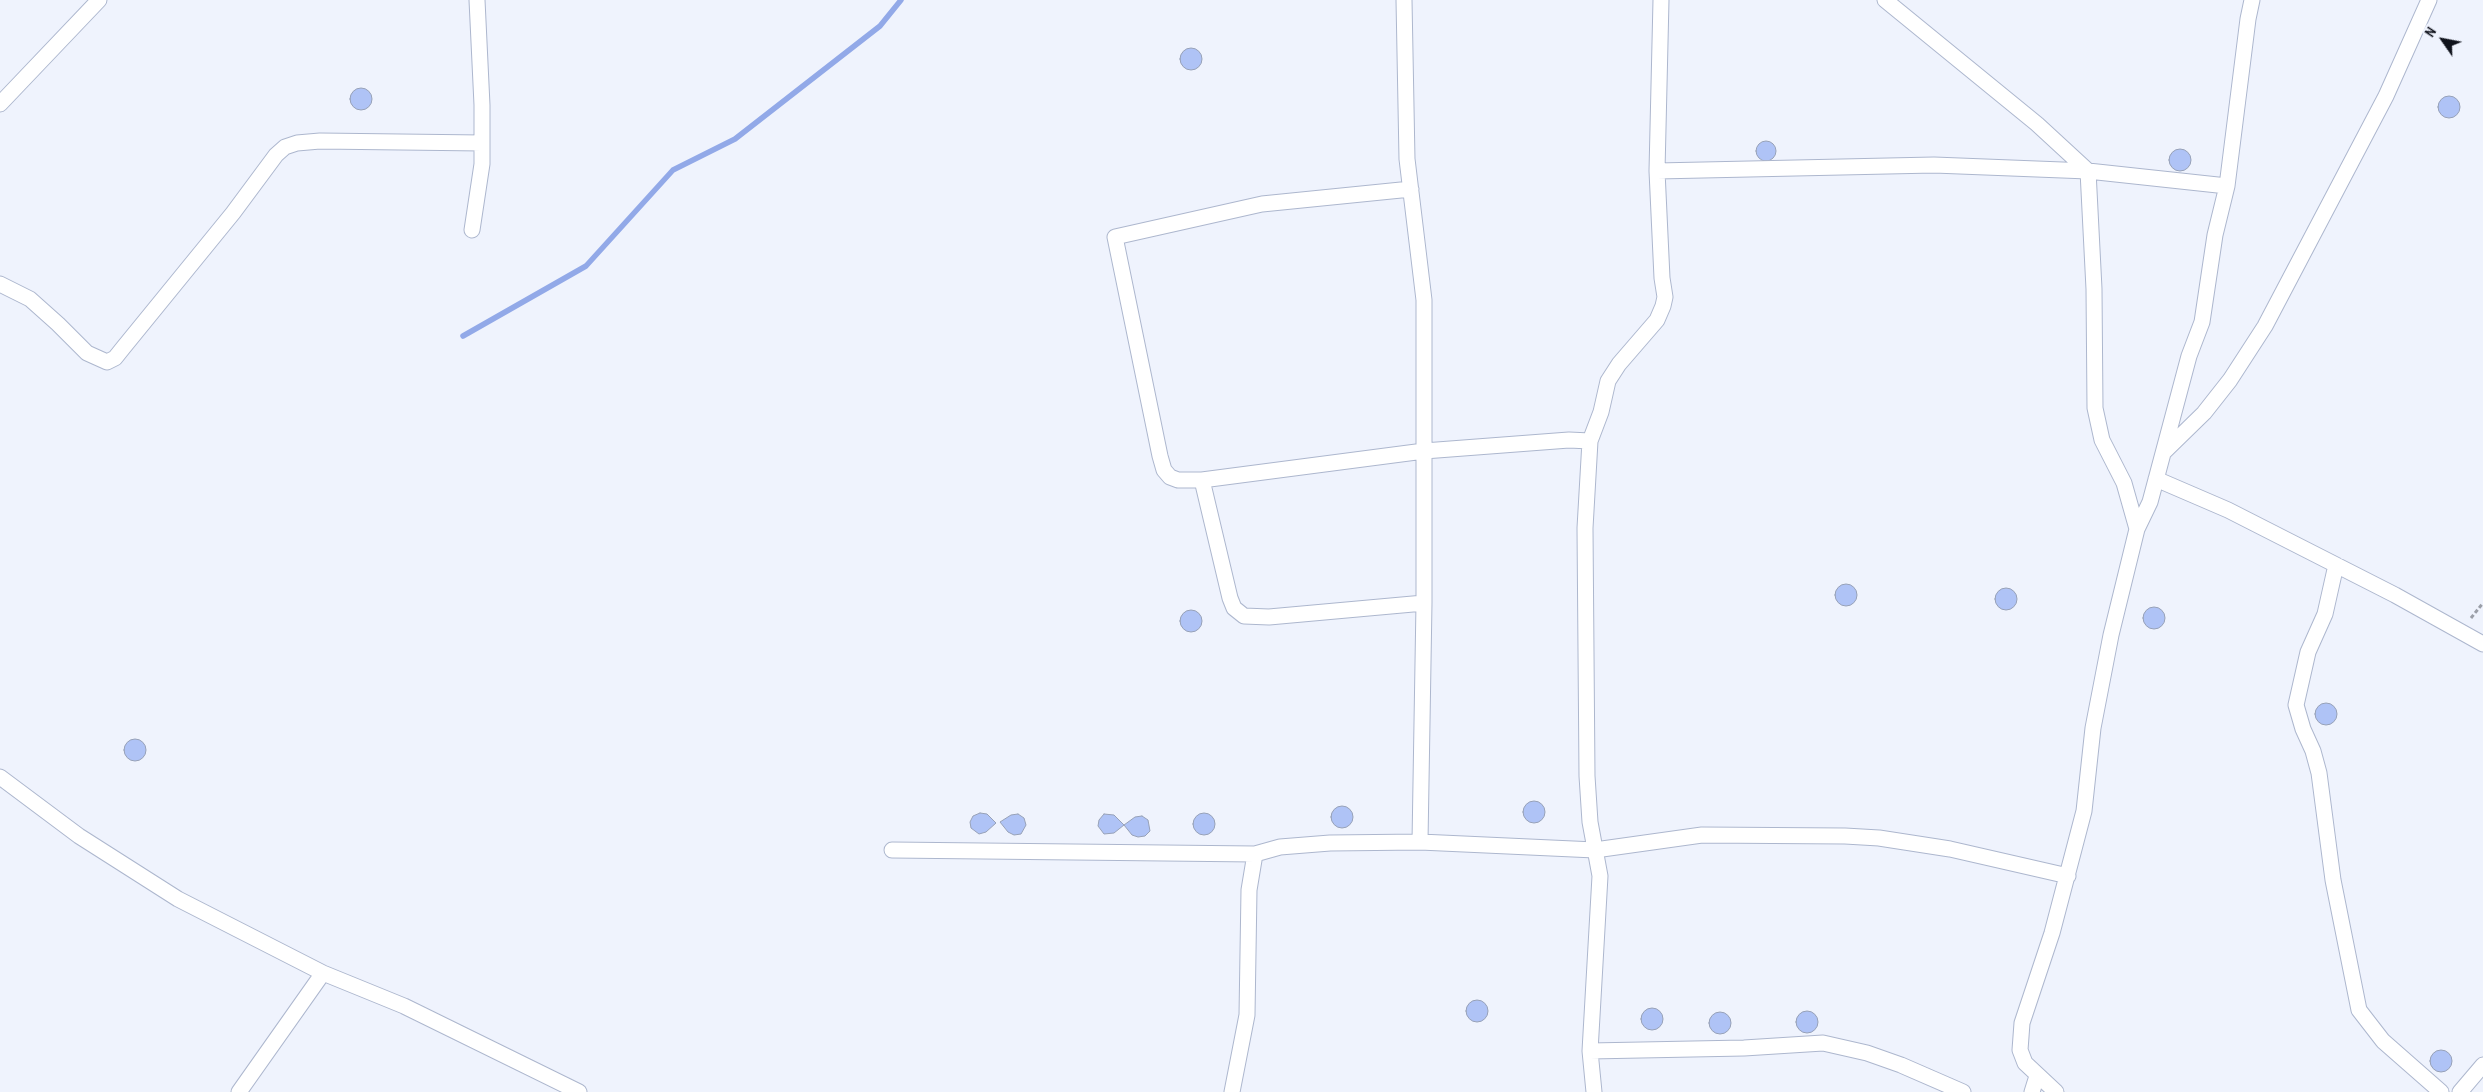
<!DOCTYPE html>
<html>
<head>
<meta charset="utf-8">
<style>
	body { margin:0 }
	#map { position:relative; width:2483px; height:1092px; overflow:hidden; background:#eff3fd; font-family:"Archivo Narrow",sans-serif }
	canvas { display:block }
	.north { position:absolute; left:2418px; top:15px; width:50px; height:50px; -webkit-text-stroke:4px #eff3fd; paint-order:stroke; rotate:303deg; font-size:14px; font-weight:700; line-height:20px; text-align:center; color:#10131c }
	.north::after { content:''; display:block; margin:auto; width:18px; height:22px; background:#10131c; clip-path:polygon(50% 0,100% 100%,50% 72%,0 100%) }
</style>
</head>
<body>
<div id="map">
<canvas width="2483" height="1092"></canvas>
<div class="north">N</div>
</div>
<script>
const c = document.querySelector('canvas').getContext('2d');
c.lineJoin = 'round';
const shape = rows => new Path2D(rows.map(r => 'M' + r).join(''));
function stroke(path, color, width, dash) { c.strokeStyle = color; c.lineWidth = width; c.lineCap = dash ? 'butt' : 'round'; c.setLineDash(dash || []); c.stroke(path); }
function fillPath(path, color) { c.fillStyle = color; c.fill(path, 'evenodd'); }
stroke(shape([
	[463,336,586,266,673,170,735,139,880,26,901,0]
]), '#92a9e8', 5.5);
const building = shape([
	'1180 59a11 11 0 1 1 22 0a11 11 0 1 1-22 0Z',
	'350 99a11 11 0 1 1 22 0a11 11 0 1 1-22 0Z',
	'2438 107a11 11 0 1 1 22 0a11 11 0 1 1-22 0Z',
	'1756 151a10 10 0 1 1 20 0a10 10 0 1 1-20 0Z',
	'2169 160a11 11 0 1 1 22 0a11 11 0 1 1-22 0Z',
	'1835 595a11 11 0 1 1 22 0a11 11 0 1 1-22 0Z',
	'1995 599a11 11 0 1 1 22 0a11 11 0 1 1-22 0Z',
	'2143 618a11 11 0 1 1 22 0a11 11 0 1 1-22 0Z',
	'1180 621a11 11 0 1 1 22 0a11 11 0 1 1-22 0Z',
	'2315 714a11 11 0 1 1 22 0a11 11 0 1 1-22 0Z',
	'124 750a11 11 0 1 1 22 0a11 11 0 1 1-22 0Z',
	'1523 812a11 11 0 1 1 22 0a11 11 0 1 1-22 0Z',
	'1331 817a11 11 0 1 1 22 0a11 11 0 1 1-22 0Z',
	[980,813,987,814,996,823,986,832,979,834,971,828,970,822,973,816,980,813],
	'1193 824a11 11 0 1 1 22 0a11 11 0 1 1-22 0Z',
	[1018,814,1024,818,1026,825,1021,834,1014,835,1008,832,1000,822,1011,815,1018,814],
	[1104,814,1114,815,1124,825,1114,833,1104,834,1098,826,1099,820,1104,814],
	[1142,816,1148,820,1150,831,1145,836,1138,837,1132,835,1124,825,1135,817,1142,816],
	'1466 1011a11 11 0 1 1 22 0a11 11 0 1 1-22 0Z',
	'1641 1019a11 11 0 1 1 22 0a11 11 0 1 1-22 0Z',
	'1796 1022a11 11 0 1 1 22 0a11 11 0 1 1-22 0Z',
	'1709 1023a11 11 0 1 1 22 0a11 11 0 1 1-22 0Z',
	'2430 1061a11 11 0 1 1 22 0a11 11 0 1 1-22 0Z'
]);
fillPath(building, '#afc3f6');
stroke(building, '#97a1b7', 1);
const minor = shape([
	[1404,0,1407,159,1424,300,1424,603,1420,842],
	[1885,0,2037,124,2088,171,2094,289,2095,408,2102,440,2124,483,2137,529],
	[0,104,99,0],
	[1657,171,1934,165,2088,171,2227,186],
	[1411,189,1262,204,1115,237,1160,456,1164,470,1170,477,1178,480,1202,480,1424,451,1569,440,1590,441,1585,528,1587,776,1590,822,1600,876,1590,1051,1594,1092],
	[472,230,482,164,482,105,477,0],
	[0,284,30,299,58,324,87,353,107,362,115,358,123,348,233,213,276,155,285,147,297,143,320,141,482,143],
	[1590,441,1601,412,1608,381,1619,364,1657,320,1663,306,1665,297,1662,278,1657,171,1661,0],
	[2164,452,2204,413,2230,380,2265,326,2386,96,2429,0],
	[2156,479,2228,510,2395,595,2483,644],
	[1202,480,1230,598,1234,608,1244,616,1269,617,1424,603],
	[2336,565,2325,614,2308,652,2296,705,2303,729,2313,751,2319,773,2333,880,2359,1010,2383,1041,2441,1092],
	[0,777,79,836,178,899,323,973,404,1006,579,1092],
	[892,850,1255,854],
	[1590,1051,1744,1048,1823,1043,1867,1053,1901,1065,1963,1092],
	[239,1092,323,973],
	[1232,1092,1247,1015,1249,890,1255,854,1280,847,1330,843,1420,842,1595,850,1702,835,1845,836,1879,838,1950,849,2068,876],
	[2032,1092,2037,1076],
	[2056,1092,2025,1063,2020,1050,2022,1023,2052,933,2084,811,2093,728,2111,635,2137,529,2150,502,2189,356,2202,322,2215,235,2227,186,2248,19,2252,0],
	[2460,1092,2483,1065]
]);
stroke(minor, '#adb7ce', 17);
stroke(shape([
	[2471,618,2483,603]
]), '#9b9fa8', 3, [4, 2.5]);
stroke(minor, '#fff', 15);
</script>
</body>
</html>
